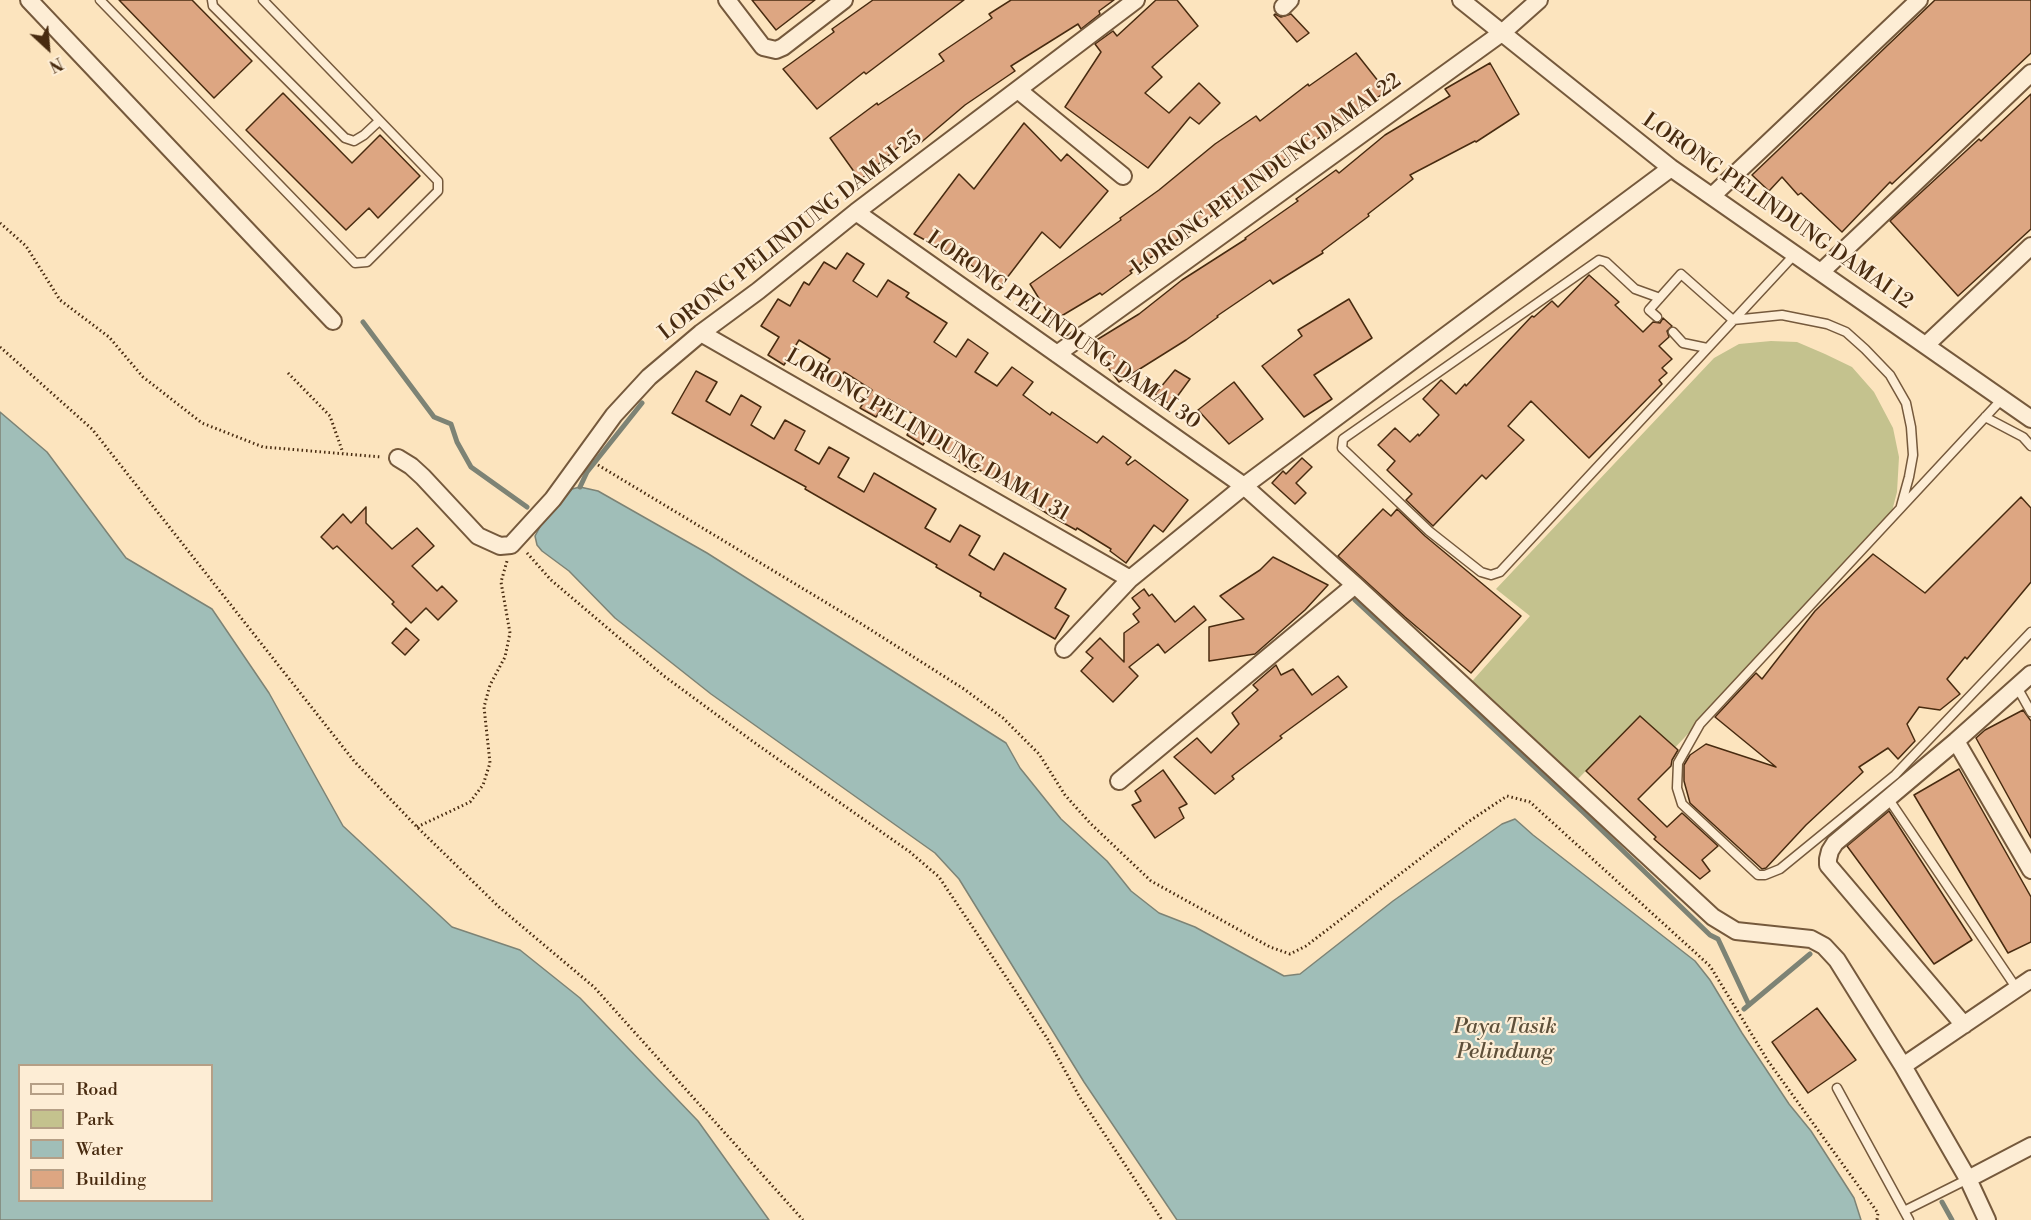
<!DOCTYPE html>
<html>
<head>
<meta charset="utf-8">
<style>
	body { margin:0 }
	#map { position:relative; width:2031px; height:1220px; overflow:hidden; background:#fce4be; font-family:"Libre Bodoni",serif }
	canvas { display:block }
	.legend { position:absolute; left:18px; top:1064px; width:195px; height:138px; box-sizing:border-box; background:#fdedd5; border:2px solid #b59f86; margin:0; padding:8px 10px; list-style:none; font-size:18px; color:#482b10 }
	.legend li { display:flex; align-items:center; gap:12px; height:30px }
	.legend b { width:30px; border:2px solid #b59f86 }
	.north { position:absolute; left:18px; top:18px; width:60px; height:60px; -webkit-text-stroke:4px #fdedd5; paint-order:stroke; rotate:154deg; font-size:16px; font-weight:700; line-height:24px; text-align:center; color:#482b10 }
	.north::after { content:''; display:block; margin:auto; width:21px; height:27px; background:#482b10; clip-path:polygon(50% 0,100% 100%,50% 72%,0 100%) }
</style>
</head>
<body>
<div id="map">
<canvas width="2031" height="1220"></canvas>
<ul class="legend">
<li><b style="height:8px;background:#fdedd5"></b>Road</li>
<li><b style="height:16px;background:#c4c28e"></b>Park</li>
<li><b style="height:16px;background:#a0beb8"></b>Water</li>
<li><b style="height:16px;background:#dda682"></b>Building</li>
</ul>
<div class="north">N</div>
</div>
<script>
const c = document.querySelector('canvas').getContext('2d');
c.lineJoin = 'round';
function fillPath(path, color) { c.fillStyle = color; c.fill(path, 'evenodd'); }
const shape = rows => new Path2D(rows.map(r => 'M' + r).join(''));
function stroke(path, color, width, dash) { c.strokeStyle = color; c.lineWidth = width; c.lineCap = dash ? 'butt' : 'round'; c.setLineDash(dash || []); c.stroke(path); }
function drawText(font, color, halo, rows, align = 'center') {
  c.font = font + ' "Libre Bodoni",serif'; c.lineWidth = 4.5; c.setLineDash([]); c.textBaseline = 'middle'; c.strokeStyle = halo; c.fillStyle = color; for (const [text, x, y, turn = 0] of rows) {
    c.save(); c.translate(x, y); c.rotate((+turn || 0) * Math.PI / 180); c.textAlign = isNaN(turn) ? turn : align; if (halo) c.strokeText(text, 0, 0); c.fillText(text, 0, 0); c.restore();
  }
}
fillPath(shape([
	[1771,341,1797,342,1825,354,1852,367,1874,392,1893,428,1899,457,1897,492,1890,519,1669,754,1632,724,1576,781,1467,687,1530,616,1496,589,1714,358,1739,344]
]), '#c4c28e');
const water = shape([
	[0,412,47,452,126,558,212,609,269,693,343,826,452,927,520,950,580,998,698,1121,769,1220,0,1220,0,412],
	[20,1066,212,1066,212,1200,20,1200,20,1066],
	[580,487,598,491,707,553,1006,743,1020,768,1061,819,1107,861,1131,891,1159,913,1195,927,1284,976,1300,974,1393,901,1502,824,1515,819,1533,835,1695,961,1710,980,1742,1033,1789,1104,1811,1131,1854,1198,1861,1220,1177,1220,1084,1082,959,879,935,853,711,694,615,618,569,571,542,551,537,545,535,536,541,525,572,489,580,487]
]);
fillPath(water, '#a0beb8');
stroke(water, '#7d8375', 1.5);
stroke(shape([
	[363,322,434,417,451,424,457,442,471,467,527,507],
	[580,487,587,472,642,403],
	[1355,600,1584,813,1710,935,1718,939,1749,1005],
	[1744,1009,1810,954],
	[1942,1202,1952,1220]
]), '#7d8375', 5);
const building = shape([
	[119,0,192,0,252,61,214,98,119,0],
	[752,0,815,0,776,30,752,0],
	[873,0,964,0,866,74,864,72,817,109,783,69,834,32,832,29,873,0],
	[1011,0,1114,0,1099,11,1100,14,1081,29,1078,24,1011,66,1015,71,965,105,918,145,911,136,860,180,830,138,877,103,878,105,944,61,939,54,992,18,989,14,1011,0],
	[1156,0,1177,0,1198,26,1152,67,1162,77,1145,93,1169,113,1199,83,1220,103,1199,124,1190,117,1148,168,1065,107,1101,52,1095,44,1113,31,1117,36,1156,0],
	[1935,0,2031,0,2031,53,1892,184,1890,182,1842,232,1801,193,1798,195,1782,177,1769,191,1752,175,1935,0],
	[1275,14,1281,17,1291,14,1309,33,1297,42,1274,15,1275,14],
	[1356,53,1386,91,1350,119,1349,117,1296,154,1295,152,1197,227,1130,271,1132,273,1102,295,1100,293,1053,321,1030,284,1121,220,1120,218,1159,190,1215,144,1256,116,1260,121,1308,84,1309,86,1356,53],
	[1490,63,1519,114,1476,142,1475,141,1410,175,1413,179,1368,214,1369,216,1322,251,1323,253,1273,284,1270,280,1217,316,1218,317,1186,340,1119,382,1090,344,1139,314,1182,280,1246,239,1245,238,1298,201,1296,199,1336,170,1339,173,1385,135,1450,96,1445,89,1490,63],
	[283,93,352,163,380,135,420,176,378,218,369,208,346,230,246,130,283,93],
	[2031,94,2031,229,1958,296,1890,221,1979,139,1981,141,2031,94],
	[1024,123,1061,161,1067,154,1108,191,1060,248,1042,232,1000,287,958,255,956,257,914,234,959,174,974,189,1024,123],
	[847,253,864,264,853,281,877,297,888,280,909,293,906,297,947,323,934,342,956,357,968,339,988,353,975,372,997,386,1012,367,1033,382,1023,395,1050,415,1052,412,1097,443,1103,436,1131,457,1126,463,1128,465,1135,460,1188,500,1163,532,1154,525,1126,563,1110,551,1111,549,1077,528,1076,530,1051,516,978,469,975,472,926,440,923,445,907,435,918,417,888,399,876,417,860,408,872,390,844,372,835,387,819,377,830,359,799,340,784,365,768,355,779,337,761,326,778,299,790,306,804,282,809,285,824,262,836,269,847,253],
	[1589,275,1619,302,1615,305,1643,332,1653,322,1660,323,1663,318,1672,326,1667,331,1669,337,1659,346,1672,359,1662,368,1667,373,1659,380,1662,384,1589,458,1531,401,1508,426,1524,440,1486,479,1482,475,1433,526,1406,500,1412,494,1387,470,1395,461,1378,445,1395,428,1410,442,1418,434,1419,436,1439,415,1423,399,1441,380,1456,394,1465,384,1466,386,1532,316,1534,317,1552,301,1558,307,1589,275],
	[1349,299,1372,338,1314,375,1332,399,1304,417,1262,366,1302,336,1298,330,1349,299],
	[1175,370,1190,379,1171,405,1155,394,1175,370],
	[696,371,717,382,706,401,730,415,741,395,761,407,751,425,774,439,785,420,805,431,795,450,819,464,829,447,849,458,838,477,864,492,874,473,936,509,925,528,950,542,960,525,980,536,969,555,994,570,1004,553,1066,589,1055,608,1069,616,1055,639,980,596,981,593,936,567,937,565,805,489,806,487,672,413,696,371],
	[1234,382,1263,419,1229,444,1198,410,1234,382],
	[1302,458,1312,467,1296,483,1306,493,1295,504,1272,483,1283,471,1286,474,1302,458],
	[2021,497,2031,508,2031,582,1967,659,1965,657,1947,679,1960,694,1940,710,1919,707,1907,724,1915,741,1898,759,1888,748,1859,767,1863,772,1806,825,1766,868,1762,869,1690,803,1684,781,1684,765,1690,755,1706,744,1776,767,1715,717,1756,673,1762,679,1815,611,1873,554,1925,593,2021,497],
	[366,507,366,523,392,549,417,528,434,546,412,566,437,591,442,586,457,601,438,620,426,608,411,623,392,604,394,602,337,546,333,549,321,537,343,514,351,523,366,507],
	[1383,509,1391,516,1397,509,1425,536,1521,616,1471,673,1405,617,1338,556,1383,509],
	[1273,557,1328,585,1305,610,1255,654,1209,661,1209,627,1244,619,1220,596,1260,570,1273,557],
	[1144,589,1149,596,1152,594,1175,622,1194,606,1206,620,1165,653,1158,644,1129,667,1138,676,1113,702,1081,671,1093,658,1086,652,1100,638,1124,662,1124,633,1139,622,1133,614,1140,608,1132,598,1144,589],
	[406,628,419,640,405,655,392,643,406,628],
	[1276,665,1281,675,1293,669,1312,695,1338,676,1347,687,1280,736,1282,738,1232,776,1234,779,1215,794,1174,757,1197,738,1211,753,1239,724,1232,713,1258,690,1253,685,1276,665],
	[2023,710,2031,721,2031,838,1976,738,1985,730,2023,710],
	[1640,716,1678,750,1672,760,1671,766,1638,799,1667,827,1682,813,1718,846,1702,860,1710,871,1700,879,1654,839,1656,837,1586,771,1640,716],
	[1959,769,2031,897,2031,942,2008,953,1914,795,1959,769],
	[1163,770,1187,804,1179,808,1184,818,1155,838,1132,805,1141,801,1135,791,1163,770],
	[1889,811,1972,940,1934,964,1847,846,1889,811],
	[1817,1008,1856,1060,1808,1093,1772,1042,1817,1008]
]);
fillPath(building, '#dda682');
stroke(building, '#482b10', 1.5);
const lane = shape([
	[100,0,355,263,367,262,438,191,438,181,263,0],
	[212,0,213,6,345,138,354,141,364,135,379,121],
	[1660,298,1635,289,1606,262,1599,260,1343,439,1342,448,1429,531,1481,572,1491,575,1500,572,1795,254],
	[1657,317,1649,310,1681,274,1733,320,1782,315,1827,324,1846,332,1865,349,1890,375,1906,403,1911,427,1913,455,1909,477,1901,506],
	[1673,332,1683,343,1707,348],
	[2002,399,1700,724,1678,763,1677,788,1682,804,1758,875,1765,875,1780,869,1895,775,2031,632],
	[1985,417,2023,437,2031,446],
	[2017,687,2031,712],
	[1888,798,2017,989],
	[1837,1088,1909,1220],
	[1904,1211,1968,1179]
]);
const street = shape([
	[29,0,333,321],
	[727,0,763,47,776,50,783,47,844,0],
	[1461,0,1671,168,2031,419],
	[1283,7,1290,0],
	[1018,90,1123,176],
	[1712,196,1919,0],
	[856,212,1244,486,1355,585,1713,917,1736,931,1811,939,1824,946,1837,960,1903,1066,1968,1179,1987,1220],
	[1821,272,2031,73],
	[701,333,1130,579],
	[1926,345,2031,246],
	[1057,354,1503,32,1539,0],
	[398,458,411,466,423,477,478,536,500,546,511,545,553,499,614,415,649,377,701,333,758,291,856,212,1136,0],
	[1064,649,1130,579,1244,486,1671,168],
	[1956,741,2031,870],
	[1119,781,1355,585],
	[1964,1025,1828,865,1828,859,1830,851,1835,843,1956,741,2031,674],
	[1903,1066,2031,979],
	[1968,1179,2031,1146]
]);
stroke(lane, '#75593c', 11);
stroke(street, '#75593c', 20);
stroke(shape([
	[0,223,26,246,60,300,109,337,143,377,202,423,263,447,382,457],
	[0,347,92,429,354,761,417,827,499,907,594,987,803,1220],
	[288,373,330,416,343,453],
	[598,465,860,623,964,689,1003,718,1039,754,1065,795,1090,823,1151,881,1270,947,1290,954,1306,946,1468,822,1507,796,1530,802,1710,966,1768,1061,1878,1213,1877,1220],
	[527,553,551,580,664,676,755,743,910,852,939,877,1047,1038,1079,1096,1162,1220],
	[417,827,470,802,483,785,490,763,484,707,490,685,505,657,510,633,501,582,507,561]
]), '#482b10', 3, [1.5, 3]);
stroke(lane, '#fdedd5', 8);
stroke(street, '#fdedd5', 16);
drawText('21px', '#482b10', '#fdedd5', [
	["LORONG PELINDUNG DAMAI 22",1267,175,-36],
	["LORONG PELINDUNG DAMAI 12",1777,212,35],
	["LORONG PELINDUNG DAMAI 25",791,236,-38],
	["LORONG PELINDUNG DAMAI 30",1063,331,35],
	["LORONG PELINDUNG DAMAI 31",927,436,30]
]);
drawText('italic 22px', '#5e503a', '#fdedd5', [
	["Paya Tasik",1505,1028],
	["Pelindung",1505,1053]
]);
</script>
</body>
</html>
